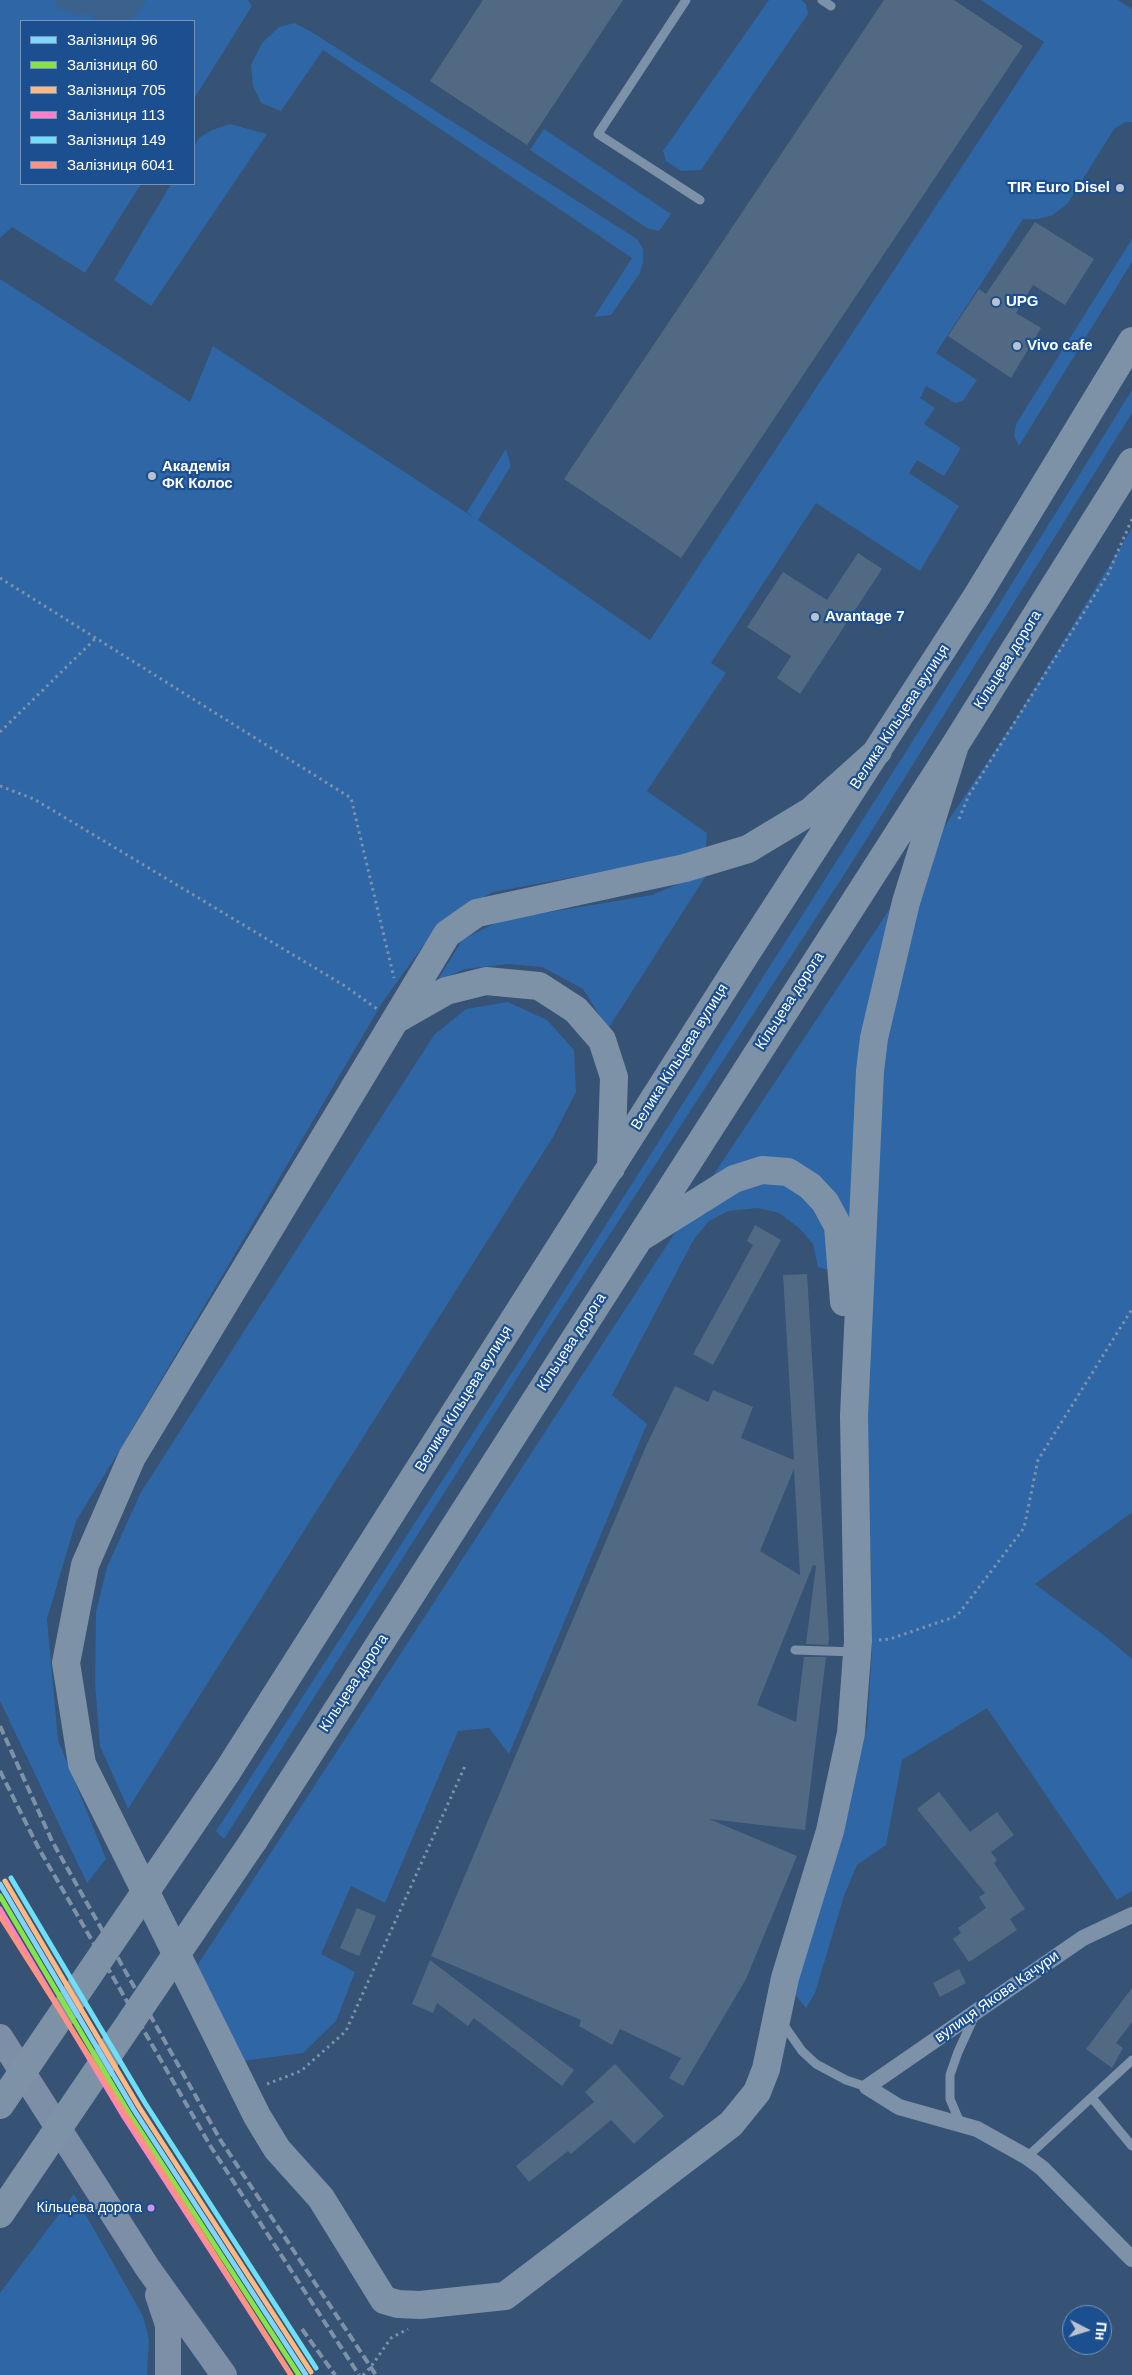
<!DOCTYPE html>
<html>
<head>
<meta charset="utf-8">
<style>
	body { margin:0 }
	#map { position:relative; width:1132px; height:2375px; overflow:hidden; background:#365274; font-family:Helvetica,sans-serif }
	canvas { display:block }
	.legend { position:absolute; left:20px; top:20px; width:175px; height:165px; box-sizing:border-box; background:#1b4f8f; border:1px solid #7695bc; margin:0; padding:6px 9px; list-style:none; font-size:15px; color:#fff }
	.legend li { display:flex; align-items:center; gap:10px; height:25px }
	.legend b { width:25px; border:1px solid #7695bc }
	.north { position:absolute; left:1062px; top:2305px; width:50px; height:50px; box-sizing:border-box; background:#1b4f8f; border:1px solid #7695bc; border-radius:50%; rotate:95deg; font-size:14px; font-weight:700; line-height:20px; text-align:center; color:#fff }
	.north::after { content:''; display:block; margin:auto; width:18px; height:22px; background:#b9c2ce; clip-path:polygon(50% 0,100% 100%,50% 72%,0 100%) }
</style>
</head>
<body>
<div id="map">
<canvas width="1132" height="2375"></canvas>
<ul class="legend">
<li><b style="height:6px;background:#80d5ff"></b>Залізниця 96</li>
<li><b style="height:6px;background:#87e448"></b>Залізниця 60</li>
<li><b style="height:6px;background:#ffb980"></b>Залізниця 705</li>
<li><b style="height:6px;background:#ff80c5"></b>Залізниця 113</li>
<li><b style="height:6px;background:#6ddff8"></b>Залізниця 149</li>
<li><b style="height:6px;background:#ff9280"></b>Залізниця 6041</li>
</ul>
<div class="north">Пн</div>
</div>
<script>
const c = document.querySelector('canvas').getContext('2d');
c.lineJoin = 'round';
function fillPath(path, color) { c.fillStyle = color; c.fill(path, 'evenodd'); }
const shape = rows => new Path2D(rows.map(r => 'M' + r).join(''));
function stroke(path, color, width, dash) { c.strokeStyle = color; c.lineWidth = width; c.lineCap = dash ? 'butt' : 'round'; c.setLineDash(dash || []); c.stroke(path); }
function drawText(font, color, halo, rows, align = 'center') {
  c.font = font + ' Helvetica,sans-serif'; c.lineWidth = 4.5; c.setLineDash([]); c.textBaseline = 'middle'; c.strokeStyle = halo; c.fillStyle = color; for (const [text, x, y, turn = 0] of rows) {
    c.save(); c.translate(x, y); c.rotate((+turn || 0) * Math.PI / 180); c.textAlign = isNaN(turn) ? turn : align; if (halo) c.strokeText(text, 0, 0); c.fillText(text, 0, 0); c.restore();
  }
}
fillPath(shape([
	[0,0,248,0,252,6,194,99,194,21,21,21,21,184,141,184,85,273,12,227,0,238],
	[769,0,801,0,806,4,808,14,701,170,681,171,666,161,663,151],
	[981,0,1118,0,1132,9,1132,122,1126,122,1114,129,1068,203,1053,215,1038,219,1023,219,936,353,977,380,963,401,955,403,926,386,920,398,935,408,924,424,961,448,944,476,917,460,909,473,959,506,920,571,816,503,711,663,726,673,647,791,707,833,706,848,650,863,493,892,441,921,382,1003,121,1448,76,1521,47,1619,58,1740,106,1859,87,1883,0,1701,0,279,190,402,213,346,476,519,467,512,506,449,511,466,478,520,650,640,1044,42],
	[294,23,310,31,637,239,643,249,643,262,640,273,611,315,594,317,632,258,323,50,281,111,261,103,253,86,251,65,262,43,279,27],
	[230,124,267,134,151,306,114,280,171,184,194,184,194,146,199,138,212,130],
	[544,129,671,214,659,231,647,228,530,150],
	[1132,239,1132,262,1019,446,1014,436,1016,424],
	[1132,390,1132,413,851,864,547,1331,224,1839,216,1831,524,1354,983,630],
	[1132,528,1132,1514,1131,1513,1035,1584,1105,1636,1132,1659,1132,1891,1117,1900,987,1708,902,1760,886,1845,857,1865,844,1896,815,1993,806,2008,794,1993,867,1728,872,1647,871,1563,863,1417,843,1274,818,1267,813,1244,799,1228,779,1213,758,1208,728,1211,709,1221,694,1239,612,1395,647,1424,509,1754,489,1728,458,1731,385,1903,351,1886,321,1954,355,1972,336,2021,303,2053,242,2061,195,1969,665,1248,1017,717],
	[709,871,608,1029,583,989,542,967,508,964,465,969,437,981,463,939,502,920,652,895],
	[508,1002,547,1020,574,1050,576,1092,553,1137,128,1809,100,1746,95,1683,96,1612,107,1567,141,1492,434,1035,466,1009],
	[74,2194,143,2316,149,2340,147,2375,0,2375,0,2293]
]), '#2f66a5');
fillPath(shape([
	[55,0,147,0,131,21,98,21,88,14,75,15,57,8]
]), '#3b618d');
fillPath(shape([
	[483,0,623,0,527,145,430,81],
	[884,0,954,0,1023,46,681,558,564,479],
	[1035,222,1094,259,1065,305,1033,285,1016,313,1041,328,1011,378,948,336,979,289,986,294],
	[858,553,882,569,800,694,777,678,791,656,747,627,783,572,827,600],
	[755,1225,781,1240,713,1365,693,1354,753,1245,747,1241],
	[807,1274,829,1639,828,1645,806,1644,816,1566,813,1565,757,1705,796,1722,804,1657,826,1657,805,1830,709,1819,797,1856,746,1979,683,2086,669,2078,681,2058,620,2029,612,2045,579,2026,581,2020,431,1956,646,1446,675,1386,708,1402,713,1390,753,1407,741,1438,794,1460,783,1275],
	[794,1469,800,1575,760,1551],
	[939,1792,970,1832,997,1812,1014,1835,991,1852,997,1860,994,1863,1025,1909,1010,1919,1017,1930,969,1962,953,1939,961,1933,958,1928,986,1908,979,1897,985,1893,917,1809],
	[357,1908,376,1916,359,1956,340,1948],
	[430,1960,574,2070,562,2086,474,2018,468,2026,437,2003,433,2013,412,2004],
	[959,1969,966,1983,940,1997,933,1983],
	[1132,1988,1132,2022,1116,2043,1123,2048,1112,2068,1086,2049],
	[615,2064,664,2116,634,2144,611,2120,571,2154,568,2151,529,2182,516,2166,594,2102,585,2092]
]), '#526984');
stroke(shape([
	[0,578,351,798,394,978],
	[0,732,96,638],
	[0,786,34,799,345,986,377,1009],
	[959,819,969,795,1108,574,1132,519],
	[879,1640,890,1639,957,1616,1024,1528,1038,1460,1132,1309],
	[267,2084,301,2071,346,2031,465,1766],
	[363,2375,370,2368,391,2338,408,2329]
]), '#7d92a8', 3, [2.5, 4]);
stroke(shape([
	[686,0,598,134,700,200],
	[822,0,831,6],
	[795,1650,855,1652],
	[781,2021,802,2051,816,2064,846,2080,867,2087],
	[1092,2098,1132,2146],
	[961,2125,950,2099,950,2075,958,2052,975,2015],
	[1027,2157,1132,2060]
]), '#7d92a8', 9);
stroke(shape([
	[1132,1915,1083,1938,867,2087,899,2107,977,2129,1027,2157,1042,2168,1132,2259]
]), '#7d92a8', 16);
stroke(shape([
	[0,2037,147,2267,224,2375],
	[158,2295,168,2325,168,2375]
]), '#7d8ea7', 26);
stroke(shape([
	[878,751,811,811,748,849,685,868,477,913,447,934,132,1457,85,1565,66,1663,82,1764,257,2116,277,2149,321,2198,384,2300,398,2304,420,2305,505,2296,731,2124,757,2092,766,2069,785,1978,830,1831,851,1733,858,1641,854,1416,870,1071,874,1038,906,902,955,745],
	[397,1019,446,991,486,981,539,986,576,1010,602,1040,614,1077,611,1168],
	[643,1236,734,1179,762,1170,788,1172,810,1186,825,1202,838,1226,844,1302],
	[227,1772,749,949,977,596,1132,341],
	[254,1840,955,745,1132,462],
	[0,2214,11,2198]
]), '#7e92a7', 28);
stroke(shape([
	[0,1726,52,1841,221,2141,376,2375],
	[0,1771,38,1847,211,2147,359,2375],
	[302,2329,335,2375]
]), '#7e92a7', 4, [9, 4]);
stroke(shape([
	[0,2105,227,1772],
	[11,2198,254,1840]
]), '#7e92a7', 28);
stroke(shape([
	[0,1884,134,2110,306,2375]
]), '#80d5ff', 5);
stroke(shape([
	[0,1896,129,2113,299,2375]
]), '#87e448', 5);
stroke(shape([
	[5,1881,139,2107,311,2372]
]), '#ffb980', 5);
stroke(shape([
	[0,1909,124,2117,291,2375]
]), '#ff80c5', 5);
stroke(shape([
	[11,1878,145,2103,316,2368]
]), '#6ddff8', 5);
stroke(shape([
	[0,1916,291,2375]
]), '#ff9280', 5);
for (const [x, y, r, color] of [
	[1120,188,5,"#b9c2ce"],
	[996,302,5,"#b9c2ce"],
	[1017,346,5,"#b9c2ce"],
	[152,476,5,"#b9c2ce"],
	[815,617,5,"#b9c2ce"],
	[151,2208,4.5,"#d193ec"]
]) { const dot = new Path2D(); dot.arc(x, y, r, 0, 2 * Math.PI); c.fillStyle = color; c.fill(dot); stroke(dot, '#1b4f8f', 2); }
drawText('14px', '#fff', '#1b4f8f', [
	["Кільцева дорога",142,2208]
], 'right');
drawText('bold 15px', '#fff', '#1b4f8f', [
	["TIR Euro Disel",1110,188,"right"],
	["UPG",1006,302],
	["Vivo cafe",1027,346],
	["Академія",162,467],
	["ФК Колос",162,484],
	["Avantage 7",825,617]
], 'left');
drawText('15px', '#fff', '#1b4f8f', [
	["Кільцева дорога",1008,660,-58],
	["Велика Кільцева вулиця",900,717,-57],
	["Кільцева дорога",790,1001,-57],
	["Велика Кільцева вулиця",680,1057,-58],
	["Кільцева дорога",572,1342,-57],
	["Велика Кільцева вулиця",464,1399,-58],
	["Кільцева дорога",354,1683,-57],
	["вулиця Якова Качури",997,1997,-35]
]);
</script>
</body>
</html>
